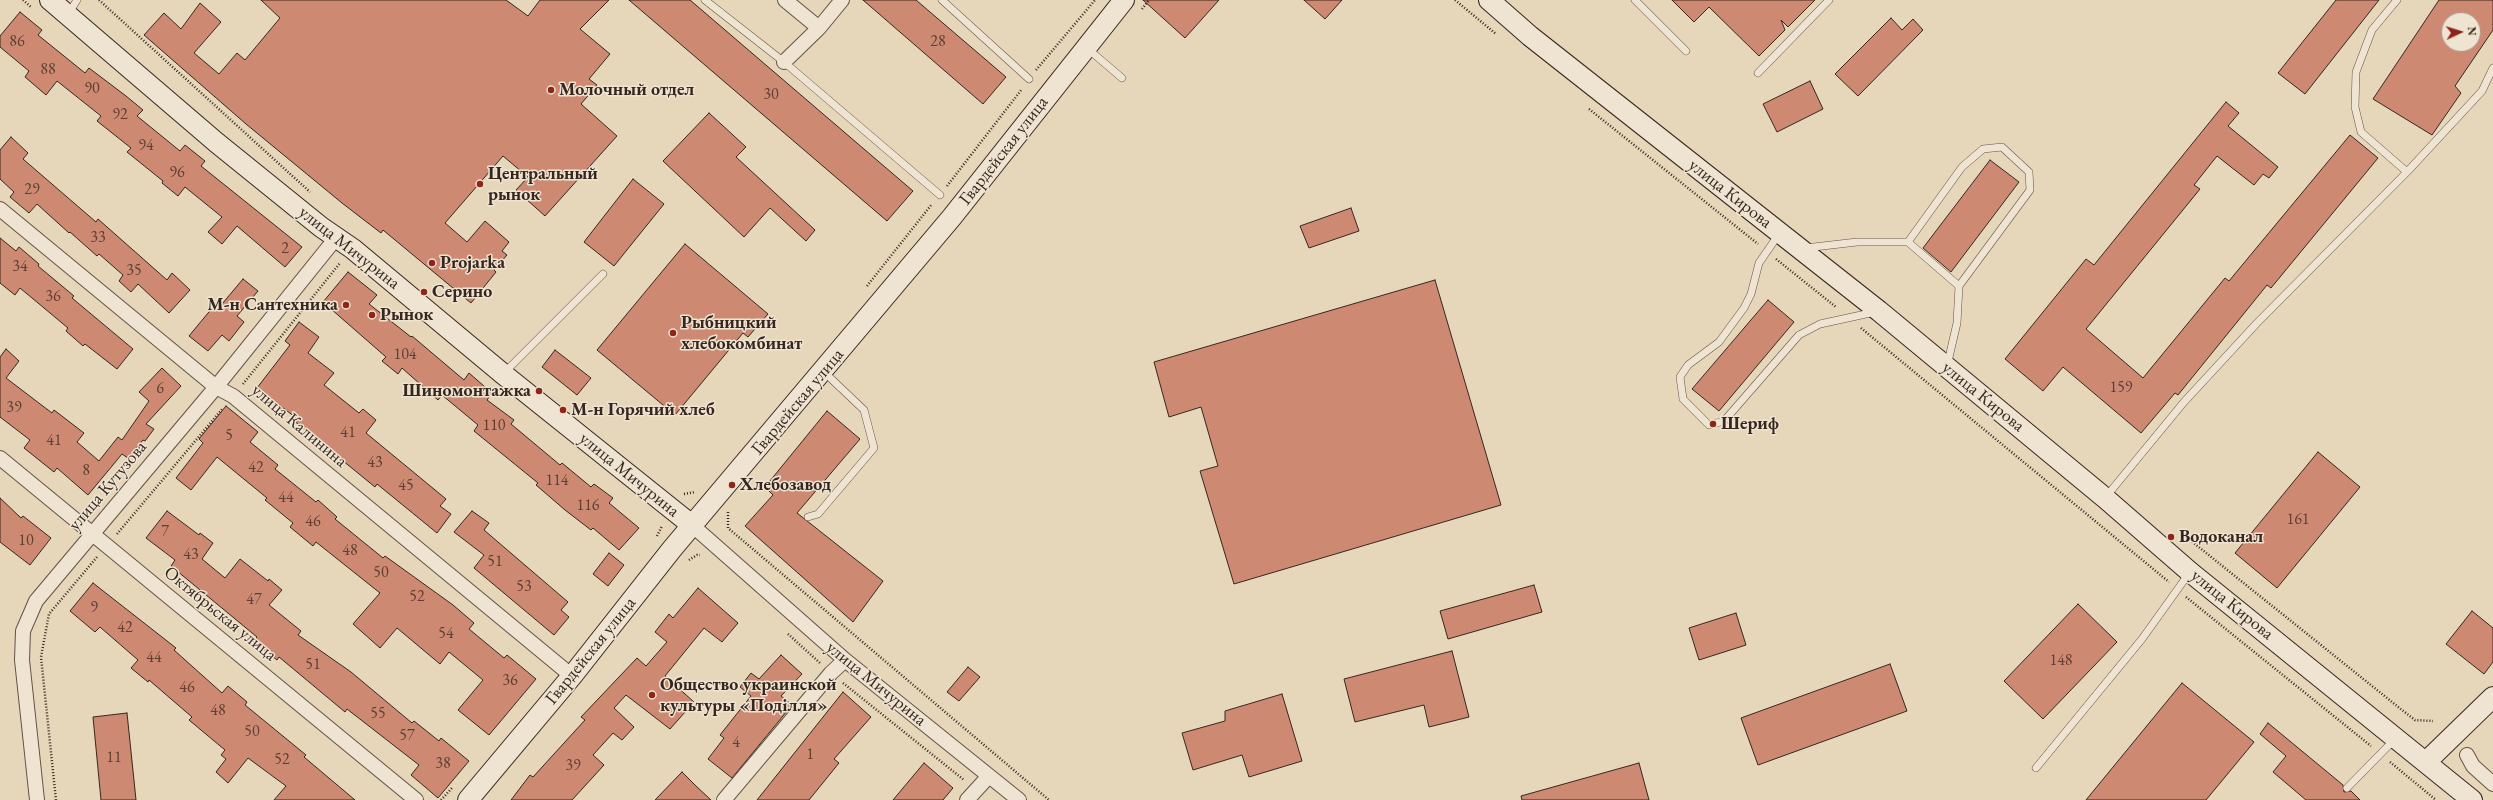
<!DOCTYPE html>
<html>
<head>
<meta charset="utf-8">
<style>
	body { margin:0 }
	#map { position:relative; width:2493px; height:800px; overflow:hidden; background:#e6d6ba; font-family:"EB Garamond",serif }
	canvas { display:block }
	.north { position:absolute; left:2441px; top:12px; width:40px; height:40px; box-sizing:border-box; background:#efe4d2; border:1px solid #a5988a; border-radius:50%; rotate:86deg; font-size:11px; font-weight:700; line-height:16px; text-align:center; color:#36271e }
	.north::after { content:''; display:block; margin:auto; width:14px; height:18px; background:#8f2418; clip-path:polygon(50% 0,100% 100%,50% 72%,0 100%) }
</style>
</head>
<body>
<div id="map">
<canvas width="2493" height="800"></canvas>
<div class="north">N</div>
</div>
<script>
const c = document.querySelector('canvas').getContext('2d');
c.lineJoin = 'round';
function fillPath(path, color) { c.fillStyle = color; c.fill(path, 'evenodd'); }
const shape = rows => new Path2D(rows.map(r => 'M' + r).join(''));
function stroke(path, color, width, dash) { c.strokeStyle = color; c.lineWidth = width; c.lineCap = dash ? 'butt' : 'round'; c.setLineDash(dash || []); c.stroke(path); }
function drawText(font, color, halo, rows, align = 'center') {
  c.font = font + ' "EB Garamond",serif'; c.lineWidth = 3; c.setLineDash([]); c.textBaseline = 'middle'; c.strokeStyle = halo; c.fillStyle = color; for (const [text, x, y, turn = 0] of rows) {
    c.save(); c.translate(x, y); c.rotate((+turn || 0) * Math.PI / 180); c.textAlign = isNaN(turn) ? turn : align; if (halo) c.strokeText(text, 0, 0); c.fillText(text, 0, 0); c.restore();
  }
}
const building = shape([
	[261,0,506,0,528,16,540,0,609,0,580,29,610,54,589,79,597,85,581,104,617,136,545,216,516,190,528,177,503,156,445,223,467,242,485,221,509,242,502,251,507,255,494,270,496,272,471,303,383,230,381,233,342,203,246,124,144,35,164,13,181,29,200,3,221,22,194,53,219,74,237,53,245,60,280,18,261,0],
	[629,0,690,0,913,191,887,221,629,0],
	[863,0,916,0,1006,77,983,104,863,0],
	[1143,0,1219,0,1185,38,1143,0],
	[1304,0,1342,0,1325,19,1304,0],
	[1672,0,1815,0,1788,27,1781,20,1785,30,1759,56,1709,7,1694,22,1672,0],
	[2336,0,2379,0,2305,94,2278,73,2336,0],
	[2439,0,2493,0,2493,30,2455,86,2461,93,2432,135,2373,99,2439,0],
	[2449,20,2473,20,2473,44,2449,44,2449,20],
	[20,12,42,30,38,35,85,73,89,68,126,96,143,110,137,116,180,151,185,145,205,161,201,166,302,247,285,267,237,226,222,244,208,232,222,217,185,187,178,196,162,183,163,181,127,152,131,148,97,121,101,116,57,81,46,95,25,77,29,71,0,47,0,36,20,12],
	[1891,18,1902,30,1913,19,1923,30,1858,96,1835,74,1891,18],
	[1810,81,1823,109,1777,132,1763,104,1810,81],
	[2226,102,2239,113,2228,126,2278,167,2269,178,2263,174,2254,185,2217,156,2194,185,2200,189,2086,329,2143,378,2225,278,2229,281,2350,135,2378,158,2271,288,2267,285,2178,395,2175,393,2141,433,2063,367,2043,391,2005,359,2086,259,2094,265,2226,102],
	[709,113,746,147,736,157,815,230,806,241,770,208,744,237,663,161,709,113],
	[11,137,28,153,23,159,96,222,98,219,167,280,172,273,190,290,169,313,138,284,131,292,119,281,123,275,99,254,97,256,70,232,69,233,37,204,29,213,10,197,14,192,0,179,0,150,11,137],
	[1990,160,2019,182,1951,272,1923,248,1990,160],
	[633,179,664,204,614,266,584,242,633,179],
	[1351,208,1359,231,1309,248,1300,226,1351,208],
	[0,238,16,251,19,247,39,264,38,266,74,296,72,298,133,349,117,369,85,344,83,346,66,331,68,328,20,288,15,295,0,283,0,238],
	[685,244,768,314,748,337,743,333,675,415,597,350,685,244],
	[348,272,377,295,369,304,411,337,412,336,464,380,469,373,492,393,487,400,514,420,511,424,560,465,562,463,591,487,594,484,613,498,609,503,639,528,619,550,593,528,591,530,565,510,536,485,538,483,474,431,478,425,442,395,438,400,402,368,398,374,382,361,386,357,323,302,348,272],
	[243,279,258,291,237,316,244,322,229,341,222,335,208,351,189,336,218,301,222,304,243,279],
	[1435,280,1501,505,1234,584,1200,471,1218,466,1201,407,1169,417,1154,362,1435,280],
	[1768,300,1794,322,1719,411,1692,389,1768,300],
	[299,322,319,337,308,353,334,373,324,385,359,413,363,409,376,420,366,433,446,499,440,506,451,514,437,533,377,484,375,487,293,420,295,417,257,388,290,345,285,341,299,322],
	[6,349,19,361,6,378,52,413,54,410,84,433,77,442,99,461,118,437,122,440,149,401,139,392,162,368,181,386,146,424,154,429,145,441,143,440,128,458,122,454,88,495,57,468,54,472,24,448,30,440,0,417,0,357,6,349],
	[555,350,591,378,577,395,542,367,555,350],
	[226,406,258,432,250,442,278,465,275,469,316,502,318,500,337,517,335,519,383,558,385,556,453,605,474,623,469,629,504,658,507,655,536,679,489,735,458,710,483,680,449,652,440,664,397,628,380,648,353,624,380,593,316,542,313,546,290,527,293,523,265,500,267,498,217,457,191,490,176,478,203,443,199,439,226,406],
	[827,411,860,439,797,513,883,581,853,622,745,526,773,495,765,487,827,411],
	[2318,452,2360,487,2277,588,2235,553,2318,452],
	[0,498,21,518,23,516,51,538,30,565,0,542,0,498],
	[167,511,199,535,200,533,213,543,202,559,225,578,240,559,268,581,269,579,282,590,269,605,301,631,298,635,351,672,412,723,414,721,439,741,441,738,469,761,438,798,411,775,419,765,347,709,345,712,279,657,277,660,253,641,257,637,171,566,175,560,146,538,167,511],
	[472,511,489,523,484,530,568,602,561,610,569,617,554,635,474,568,484,555,454,532,472,511],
	[609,553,624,565,608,586,593,574,609,553],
	[93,583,176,648,174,650,222,693,228,686,247,702,245,705,306,755,304,757,355,800,274,800,286,786,248,758,228,783,216,772,226,759,221,755,225,750,189,720,192,717,149,680,148,682,131,668,138,660,100,627,95,632,70,611,93,583],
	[1534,585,1542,612,1448,639,1440,611,1534,585],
	[698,588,738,623,722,642,704,628,665,676,694,702,670,729,626,695,614,708,634,727,622,740,613,733,593,755,604,765,572,800,511,800,530,775,533,777,585,720,581,717,637,658,646,666,667,642,655,632,669,614,673,618,698,588],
	[2078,604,2117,642,2043,719,2004,681,2078,604],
	[2472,611,2493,628,2493,662,2484,674,2446,644,2472,611],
	[1736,613,1746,645,1699,660,1689,628,1736,613],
	[1452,651,1469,717,1429,727,1424,705,1355,722,1344,679,1452,651],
	[781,655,802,674,781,696,792,705,732,778,708,759,724,738,720,735,751,696,740,687,751,673,759,679,781,655],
	[1890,664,1907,711,1758,765,1741,718,1890,664],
	[968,667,980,677,959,701,947,692,968,667],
	[2182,683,2254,742,2206,800,2086,800,2182,683],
	[843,692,871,717,834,759,839,763,809,800,757,800,843,692],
	[1282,694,1302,761,1249,777,1242,755,1193,770,1182,733,1225,721,1225,711,1282,694],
	[127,713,136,800,101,800,93,717,127,713],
	[2268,723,2343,785,2344,792,2351,791,2360,800,2306,800,2273,772,2286,756,2260,734,2268,723],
	[924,763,953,788,943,800,893,800,924,763],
	[1639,763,1649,800,1522,800,1521,796,1639,763],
	[682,772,696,786,711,800,655,800,682,772]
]);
fillPath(building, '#ce8973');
stroke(building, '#36271e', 1);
const lane = shape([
	[705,0,784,62,940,195],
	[942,0,1029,79],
	[1635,0,1686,51],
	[2397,0,2372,30,2356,72,2355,107,2361,132,2407,172],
	[69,13,77,0],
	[1088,49,1122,78],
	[1758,73,1829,0],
	[1779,234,1759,263,1751,294,1744,308,1719,342,1688,365,1680,377,1683,399,1709,425,1724,421,1799,335,1820,324,1875,312],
	[1908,242,1962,167,1983,149,2002,147,2029,172,2030,190,1959,286],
	[1805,248,1857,242,1908,242,1959,286,1957,323,1947,366],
	[504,373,603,274],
	[2105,498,2184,402,2257,323,2407,172,2482,91,2493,68],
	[808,517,818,514,874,448,864,410,824,372],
	[2036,768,2142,639,2190,572],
	[2347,788,2395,739]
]);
const street = shape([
	[785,0,819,28],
	[784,62,819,28,842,0],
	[0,209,216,387,233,396,572,676],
	[0,458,416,800],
	[693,526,845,660,1019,800],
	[2467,755,2473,766,2493,784],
	[37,800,22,660,23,631,36,601,216,387,336,238],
	[724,800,831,673,845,660],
	[967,800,989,776]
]);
const secondary = shape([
	[50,0,217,143,321,227,353,249,503,374,693,526],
	[1489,0,1530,36,1879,311,2105,498,2190,572,2472,800],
	[2427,761,2493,697],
	[468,800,572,676,672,549,952,217,1124,0]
]);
stroke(lane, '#625345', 8);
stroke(street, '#625345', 16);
stroke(secondary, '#36271e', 22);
stroke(shape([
	[23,0,32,8],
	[99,0,310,192],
	[1455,0,1496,34],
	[1142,9,1149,0],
	[1036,70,1095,0],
	[1589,109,1758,244],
	[947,186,1022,89],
	[1776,259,1836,307],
	[867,286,932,204],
	[1861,328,2169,582],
	[243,384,340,263],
	[684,494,695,492],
	[728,512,728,528,1049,800],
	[117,534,223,408],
	[657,536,662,526],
	[2185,536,2402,710,2415,720,2433,721],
	[689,560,697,555,700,555],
	[2186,597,2371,746],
	[788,634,820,663],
	[843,683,964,780],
	[2390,762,2436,800],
	[56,800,41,657,49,614,97,557],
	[441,800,452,788]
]), '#36271e', 2.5, [1, 2]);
stroke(lane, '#efe4d2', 7);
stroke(street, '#efe4d2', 14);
stroke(secondary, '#efe4d2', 20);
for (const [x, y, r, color] of [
	[551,90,4,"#8f2418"],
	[480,184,4,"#8f2418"],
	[432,263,4,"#8f2418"],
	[424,292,4,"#8f2418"],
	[346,305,4,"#8f2418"],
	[372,315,4,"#8f2418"],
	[673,333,4,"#8f2418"],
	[539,391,4,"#8f2418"],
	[563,410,4,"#8f2418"],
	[1713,424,4,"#8f2418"],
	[732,485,4,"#8f2418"],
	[2171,537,4,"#8f2418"],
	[652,695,4,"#8f2418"]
]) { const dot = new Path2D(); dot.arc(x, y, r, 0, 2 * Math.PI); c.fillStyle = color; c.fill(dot); stroke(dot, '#efe4d2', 1.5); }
drawText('16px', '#5c4033', null, [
	["86",17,42],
	["28",938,42],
	["88",48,70],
	["90",92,89],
	["30",771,95],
	["92",120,115],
	["94",146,146],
	["96",177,173],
	["29",32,190],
	["33",98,238],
	["2",285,249],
	["34",20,267],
	["35",134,271],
	["36",53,297],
	["104",405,355],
	["159",2121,388],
	["6",160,389],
	["39",14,408],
	["110",494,426],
	["41",348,433],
	["5",229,436],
	["41",54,441],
	["43",375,463],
	["42",256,468],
	["8",86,471],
	["114",557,481],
	["45",406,486],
	["44",286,498],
	["116",588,506],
	["161",2298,520],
	["46",313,522],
	["7",165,532],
	["10",26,541],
	["48",350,551],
	["43",191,555],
	["51",495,562],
	["50",381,573],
	["53",524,587],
	["52",417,597],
	["47",254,600],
	["9",94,608],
	["42",125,628],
	["54",446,634],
	["44",154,658],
	["148",2061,661],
	["51",313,665],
	["36",510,681],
	["46",187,688],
	["48",218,711],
	["55",378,714],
	["50",252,732],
	["57",407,736],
	["4",736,743],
	["1",810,755],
	["11",114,758],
	["52",282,760],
	["38",443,764],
	["39",573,766]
]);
drawText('bold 18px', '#36271e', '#efe4d2', [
	["Молочный отдел",559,90],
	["Центральный",488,174],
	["рынок",488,195],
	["Projarka",440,263],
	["Серино",432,292],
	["М-н Сантехника",338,305,"right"],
	["Рынок",380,315],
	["Рыбницкий",681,323],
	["хлебокомбинат",681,344],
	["Шиномонтажка",531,391,"right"],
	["М-н Горячий хлеб",571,410],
	["Шериф",1721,424],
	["Хлебозавод",740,485],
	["Водоканал",2179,537],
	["Общество украинской",660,685],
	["культуры «Поділля»",660,706]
], 'left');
drawText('18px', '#36271e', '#efe4d2', [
	["Гвардейская улица",1004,151,-52],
	["улица Кирова",1730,194,38],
	["улица Мичурина",349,248,38],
	["улица Кирова",1983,397,39],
	["Гвардейская улица",798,402,-50],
	["улица Калинина",299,426,40],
	["улица Мичурина",629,475,39],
	["улица Кутузова",108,486,-50],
	["улица Кирова",2232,605,39],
	["Октябрьская улица",220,614,39],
	["Гвардейская улица",591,651,-51],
	["улица Мичурина",876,684,39]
]);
</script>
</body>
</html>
